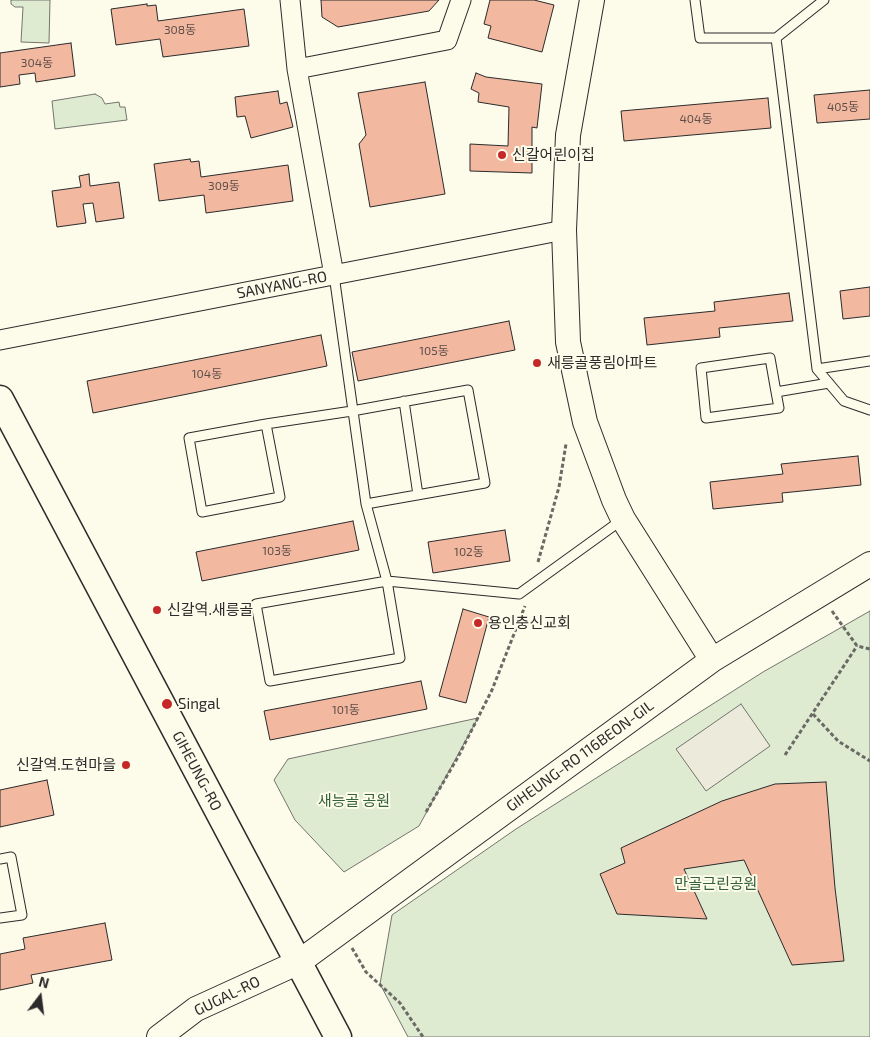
<!DOCTYPE html>
<html>
<head>
<meta charset="utf-8">
<style>
	body { margin:0 }
	#map { position:relative; width:870px; height:1037px; overflow:hidden; background:#fdfbea; font-family:"Exo 2",sans-serif }
	canvas { display:block }
	.north { position:absolute; left:15px; top:972px; width:50px; height:50px; -webkit-text-stroke:4px #fdfbea; paint-order:stroke; rotate:15deg; font-size:14px; font-weight:700; line-height:20px; text-align:center; color:#2b2b2b }
	.north::after { content:''; display:block; margin:auto; width:18px; height:22px; background:#2b2b2b; clip-path:polygon(50% 0,100% 100%,50% 72%,0 100%) }
</style>
</head>
<body>
<div id="map">
<canvas width="870" height="1037"></canvas>
<div class="north">N</div>
</div>
<script>
const c = document.querySelector('canvas').getContext('2d');
c.lineJoin = 'round';
function fillPath(path, color) { c.fillStyle = color; c.fill(path, 'evenodd'); }
const shape = rows => new Path2D(rows.map(r => 'M' + r).join(''));
function stroke(path, color, width, dash) { c.strokeStyle = color; c.lineWidth = width; c.lineCap = dash ? 'butt' : 'round'; c.setLineDash(dash || []); c.stroke(path); }
function drawText(font, color, halo, rows, align = 'center') {
  c.font = font + ' "Exo 2","Noto Sans KR",sans-serif'; c.lineWidth = 4; c.setLineDash([]); c.textBaseline = 'middle'; c.strokeStyle = halo; c.fillStyle = color; for (const [text, x, y, turn = 0] of rows) {
    c.save(); c.translate(x, y); c.rotate((+turn || 0) * Math.PI / 180); c.textAlign = isNaN(turn) ? turn : align; if (halo) c.strokeText(text, 0, 0); c.fillText(text, 0, 0); c.restore();
  }
}
const green = shape([
	[11,0,50,0,49,43,21,42,23,7,15,7,11,4,11,0],
	[95,94,102,98,105,104,119,102,120,107,125,107,127,120,55,129,52,101,95,94],
	[870,611,870,1037,408,1037,380,984,392,915,516,829,763,672,870,611],
	[478,718,419,826,344,872,295,820,274,780,288,759,478,718]
]);
fillPath(green, '#deebd1');
stroke(green, '#74746e', 1);
const parking = shape([
	[741,704,770,746,706,791,676,749,741,704]
]);
fillPath(parking, '#eceadb');
stroke(parking, '#74746e', 1);
const building = shape([
	[321,0,439,0,429,11,338,27,322,17,321,0],
	[490,0,534,0,554,5,542,52,488,38,491,26,484,24,490,0],
	[147,4,147,6,156,5,158,21,244,9,249,46,163,57,160,39,116,45,111,9,147,4],
	[71,43,75,76,36,82,35,73,19,75,20,84,0,87,0,53,71,43],
	[476,73,486,77,542,84,537,128,532,127,532,173,470,171,470,144,508,146,509,107,478,102,479,93,471,89,476,73],
	[425,82,445,194,370,207,359,144,366,135,358,93,425,82],
	[870,90,870,119,817,123,814,95,870,90],
	[278,91,280,104,287,102,293,127,251,138,245,116,237,117,235,97,278,91],
	[768,98,771,128,624,141,621,111,768,98],
	[190,159,191,162,199,161,201,177,288,165,293,201,206,213,204,195,159,201,154,164,190,159],
	[89,174,90,186,119,182,124,218,96,222,93,203,83,204,86,223,57,227,52,191,81,187,79,176,89,174],
	[870,287,870,316,843,319,840,291,870,287],
	[789,293,793,321,719,328,720,337,647,345,644,318,715,311,714,302,789,293],
	[509,321,515,350,358,381,352,352,509,321],
	[321,335,327,366,93,413,87,381,321,335],
	[858,456,861,485,782,493,783,502,713,509,710,482,783,474,781,464,858,456],
	[353,521,359,550,202,581,196,552,353,521],
	[505,530,510,561,433,573,428,542,505,530],
	[463,609,489,617,466,703,439,696,463,609],
	[421,681,427,709,270,740,264,711,421,681],
	[47,780,54,815,0,827,0,790,47,780],
	[826,782,835,888,844,961,792,965,744,860,684,869,707,919,617,914,600,874,625,863,621,848,722,801,775,784,826,782],
	[105,923,112,960,31,975,33,983,0,990,0,954,25,949,23,938,105,923]
]);
fillPath(building, '#f2b8a0');
stroke(building, '#2b2b2b', 1);
const service = shape([
	[695,0,700,38,776,38],
	[334,275,366,504,387,581,519,594,623,519],
	[870,361,817,369,844,401,870,410],
	[817,369,776,38,824,0],
	[776,392,779,408,706,418,701,368,770,358,776,392,829,383],
	[404,401,418,495],
	[266,424,280,497,202,512,189,438,266,424,352,411,468,390,485,483,366,504],
	[387,581,400,658,270,681,256,604,387,581],
	[0,859,11,857,22,915,0,918]
]);
const minor = shape([
	[290,0,297,69,334,275],
	[297,69,447,40,461,0],
	[0,340,564,230]
]);
const tertiary = shape([
	[592,0,568,135,564,230,568,342,585,422,614,500,623,519,712,660],
	[159,1037,196,1009,299,962,712,660,870,564]
]);
const secondary = shape([
	[0,399,338,1037]
]);
stroke(service, '#2b2b2b', 11);
stroke(minor, '#2b2b2b', 21);
stroke(tertiary, '#2b2b2b', 26);
stroke(secondary, '#2b2b2b', 29);
stroke(shape([
	[538,562,559,487,566,444],
	[832,611,857,646,870,649],
	[813,714,838,741,870,761],
	[785,755,857,646],
	[426,812,458,757,492,690,525,606],
	[352,948,366,972,400,1003,423,1037]
]), '#6a6964', 3, [4, 2.5]);
stroke(service, '#fdfbea', 9);
stroke(minor, '#fdfbea', 19);
stroke(tertiary, '#fdfbea', 24);
stroke(secondary, '#fdfbea', 26);
for (const [x, y, r, color] of [
	[502,155,5,"#c62828"],
	[537,363,5,"#c62828"],
	[157,610,5,"#c62828"],
	[478,623,5,"#c62828"],
	[167,704,6,"#c62828"],
	[126,765,5,"#c62828"]
]) { const dot = new Path2D(); dot.arc(x, y, r, 0, 2 * Math.PI); c.fillStyle = color; c.fill(dot); stroke(dot, '#fdfbea', 2); }
drawText('12px', '#5d4e48', null, [
	["308동",180,30],
	["304동",37,63],
	["405동",843,107],
	["404동",696,119],
	["309동",224,186],
	["105동",434,351],
	["104동",207,374],
	["103동",277,551],
	["102동",469,552],
	["101동",346,710]
]);
drawText('15px', '#2b2b2b', '#fdfbea', [
	["신갈어린이집",512,155],
	["새릉골풍림아파트",547,363],
	["신갈역.새릉골",167,610],
	["용인충신교회",488,623],
	["Singal",178,704],
	["신갈역.도현마을",116,765,"right"]
], 'left');
drawText('15px', '#2b2b2b', '#fdfbea', [
	["SANYANG-RO",282,285,-11],
	["GIHEUNG-RO 116BEON-GIL",580,756,-36],
	["GIHEUNG-RO",197,771,62],
	["GUGAL-RO",227,996,-26]
]);
drawText('15px', '#34623c', '#fdfbea', [
	["새능골 공원",354,801],
	["만골근린공원",716,884]
]);
</script>
</body>
</html>
